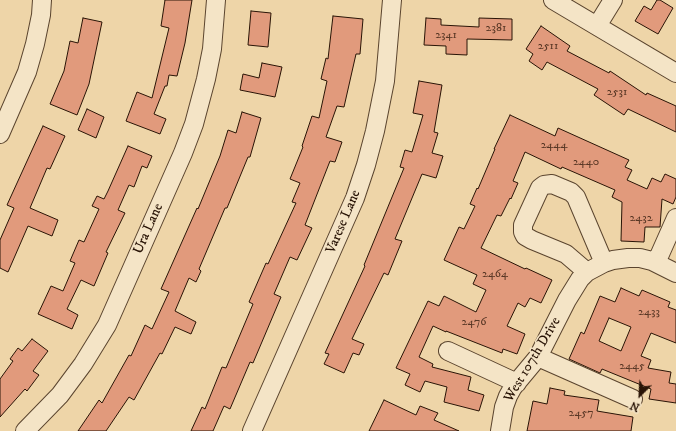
<!DOCTYPE html>
<html>
<head>
<meta charset="utf-8">
<style>
	body { margin:0 }
	#map { position:relative; width:676px; height:431px; overflow:hidden; background:#eed5a8; font-family:"IM FELL DW Pica",serif }
	canvas { display:block }
	.north { position:absolute; left:620px; top:375px; width:40px; height:40px; -webkit-text-stroke:3px #f4e4c6; paint-order:stroke; rotate:204deg; font-size:11px; font-weight:700; line-height:16px; text-align:center; color:#291406 }
	.north::after { content:''; display:block; margin:auto; width:14px; height:18px; background:#291406; clip-path:polygon(50% 0,100% 100%,50% 72%,0 100%) }
</style>
</head>
<body>
<div id="map">
<canvas width="676" height="431"></canvas>
<div class="north">N</div>
</div>
<script>
const c = document.querySelector('canvas').getContext('2d');
c.lineJoin = 'round';
function fillPath(path, color) { c.fillStyle = color; c.fill(path, 'evenodd'); }
const shape = rows => new Path2D(rows.map(r => 'M' + r).join(''));
function stroke(path, color, width, dash) { c.strokeStyle = color; c.lineWidth = width; c.lineCap = dash ? 'butt' : 'round'; c.setLineDash(dash || []); c.stroke(path); }
function drawText(font, color, halo, rows, align = 'center') {
  c.font = font + ' "IM FELL DW Pica",serif'; c.lineWidth = 3; c.setLineDash([]); c.textBaseline = 'middle'; c.strokeStyle = halo; c.fillStyle = color; for (const [text, x, y, turn = 0] of rows) {
    c.save(); c.translate(x, y); c.rotate((+turn || 0) * Math.PI / 180); c.textAlign = isNaN(turn) ? turn : align; if (halo) c.strokeText(text, 0, 0); c.fillText(text, 0, 0); c.restore();
  }
}
const building = shape([
	[165,0,192,0,185,43,177,76,169,75,167,86,165,86,154,114,166,119,160,134,126,121,137,92,152,98,169,28,161,26,165,0],
	[657,0,660,0,673,8,658,34,635,21,644,6,651,10,657,0],
	[251,11,271,13,268,47,248,45,251,11],
	[333,16,363,19,360,54,356,54,344,107,337,106,326,137,342,142,335,162,330,161,305,225,312,228,297,260,290,257,274,294,281,297,253,363,250,362,230,409,224,406,213,431,191,431,202,407,205,409,222,367,226,368,253,304,249,302,266,263,268,264,296,203,292,202,300,183,290,179,303,147,302,146,312,116,319,118,327,81,321,79,326,58,328,59,333,16],
	[83,18,102,22,89,84,77,115,50,104,64,71,70,41,78,43,83,18],
	[426,18,441,19,441,25,479,27,479,18,512,19,512,40,467,39,467,55,446,54,446,46,424,45,426,18],
	[541,26,570,46,567,51,609,73,610,71,646,95,647,93,676,106,676,132,628,109,624,115,594,95,598,89,547,62,542,70,529,61,533,54,526,49,541,26],
	[262,63,282,67,275,97,240,90,243,74,259,78,262,63],
	[419,81,442,85,434,132,438,133,432,153,443,156,436,178,422,174,395,239,402,241,388,275,384,273,352,339,364,344,359,355,353,353,344,373,324,364,329,354,325,353,365,266,364,265,404,168,400,167,405,150,412,152,423,115,413,113,419,81],
	[87,109,104,117,96,138,78,130,87,109],
	[242,112,261,118,250,157,248,157,227,208,225,208,199,269,201,271,196,282,189,278,175,311,196,322,191,334,175,327,162,354,160,353,134,400,129,397,106,431,78,431,99,400,102,403,129,355,131,356,145,325,152,329,169,292,161,289,197,208,198,209,220,156,228,130,236,133,242,112],
	[510,115,555,136,558,128,629,160,625,167,632,170,627,180,647,189,652,178,661,182,665,174,676,179,676,197,673,204,662,199,660,227,645,227,644,242,621,241,622,202,612,197,615,190,562,167,561,169,525,152,513,181,518,183,511,199,510,198,501,216,497,215,481,248,525,269,526,268,552,280,541,303,530,298,525,307,518,303,507,326,525,334,517,354,503,349,502,353,446,331,446,332,433,326,419,357,433,364,432,367,471,377,468,390,484,395,479,411,444,402,447,387,425,381,420,392,405,385,410,374,396,368,428,301,439,306,444,296,476,312,486,290,473,284,477,275,444,260,459,227,464,229,475,206,470,204,477,188,478,189,495,149,494,149,510,115],
	[43,126,65,136,50,169,47,168,30,208,58,220,52,236,28,226,8,272,0,268,0,240,14,208,7,205,43,126],
	[128,146,152,156,147,168,142,166,134,187,129,185,118,210,125,213,106,252,108,253,94,286,81,280,67,309,78,315,72,329,38,314,51,286,63,291,75,263,70,261,79,240,84,242,99,209,92,206,97,196,104,199,108,191,128,146],
	[621,288,639,296,642,290,670,302,668,307,676,310,676,343,651,333,641,356,651,360,648,368,671,372,669,383,676,384,676,403,649,399,651,389,602,369,600,373,569,359,581,332,584,334,600,296,615,302,621,288],
	[609,318,631,327,621,351,599,341,609,318],
	[32,339,48,351,33,371,39,375,27,391,25,389,0,417,0,379,13,361,10,359,18,348,22,351,32,339],
	[550,388,565,391,564,395,599,400,597,411,633,417,631,431,527,431,533,401,547,404,550,388],
	[384,400,416,415,420,406,438,413,434,420,459,431,369,431,384,400]
]);
fillPath(building, '#e19a7c');
stroke(building, '#291406', 1);
const minor = shape([
	[553,0,676,73],
	[597,26,613,0],
	[0,134,27,72,35,44,41,15,42,0],
	[656,263,676,218],
	[587,272,566,254,532,240,525,236,523,232,523,225,540,188,544,185,552,184,571,192,576,197,604,263],
	[448,351,517,383],
	[538,357,633,399],
	[25,431,60,395,83,364,107,325,183,153,194,124,206,79,212,49,216,0],
	[252,431,355,198,366,165,375,131,385,81,392,0],
	[500,431,504,407,508,396,513,387,538,357,567,300,580,279,587,272,604,263,613,260,628,258,640,258,652,261,676,273]
]);
stroke(minor, '#5a442e', 20);
stroke(minor, '#f4e4c6', 18);
drawText('12px', '#573624', null, [
	["2381",496,29],
	["2341",446,36],
	["2511",548,47],
	["2531",617,93],
	["2444",554,146],
	["2440",586,163],
	["2432",641,219],
	["2464",495,275],
	["2433",649,313],
	["2476",474,323],
	["2445",632,367],
	["2457",581,414]
]);
drawText('14px', '#291406', '#f4e4c6', [
	["Varese Lane",344,222,-67],
	["Ura Lane",149,229,-66],
	["West 107th Drive",533,360,-59]
]);
</script>
</body>
</html>
